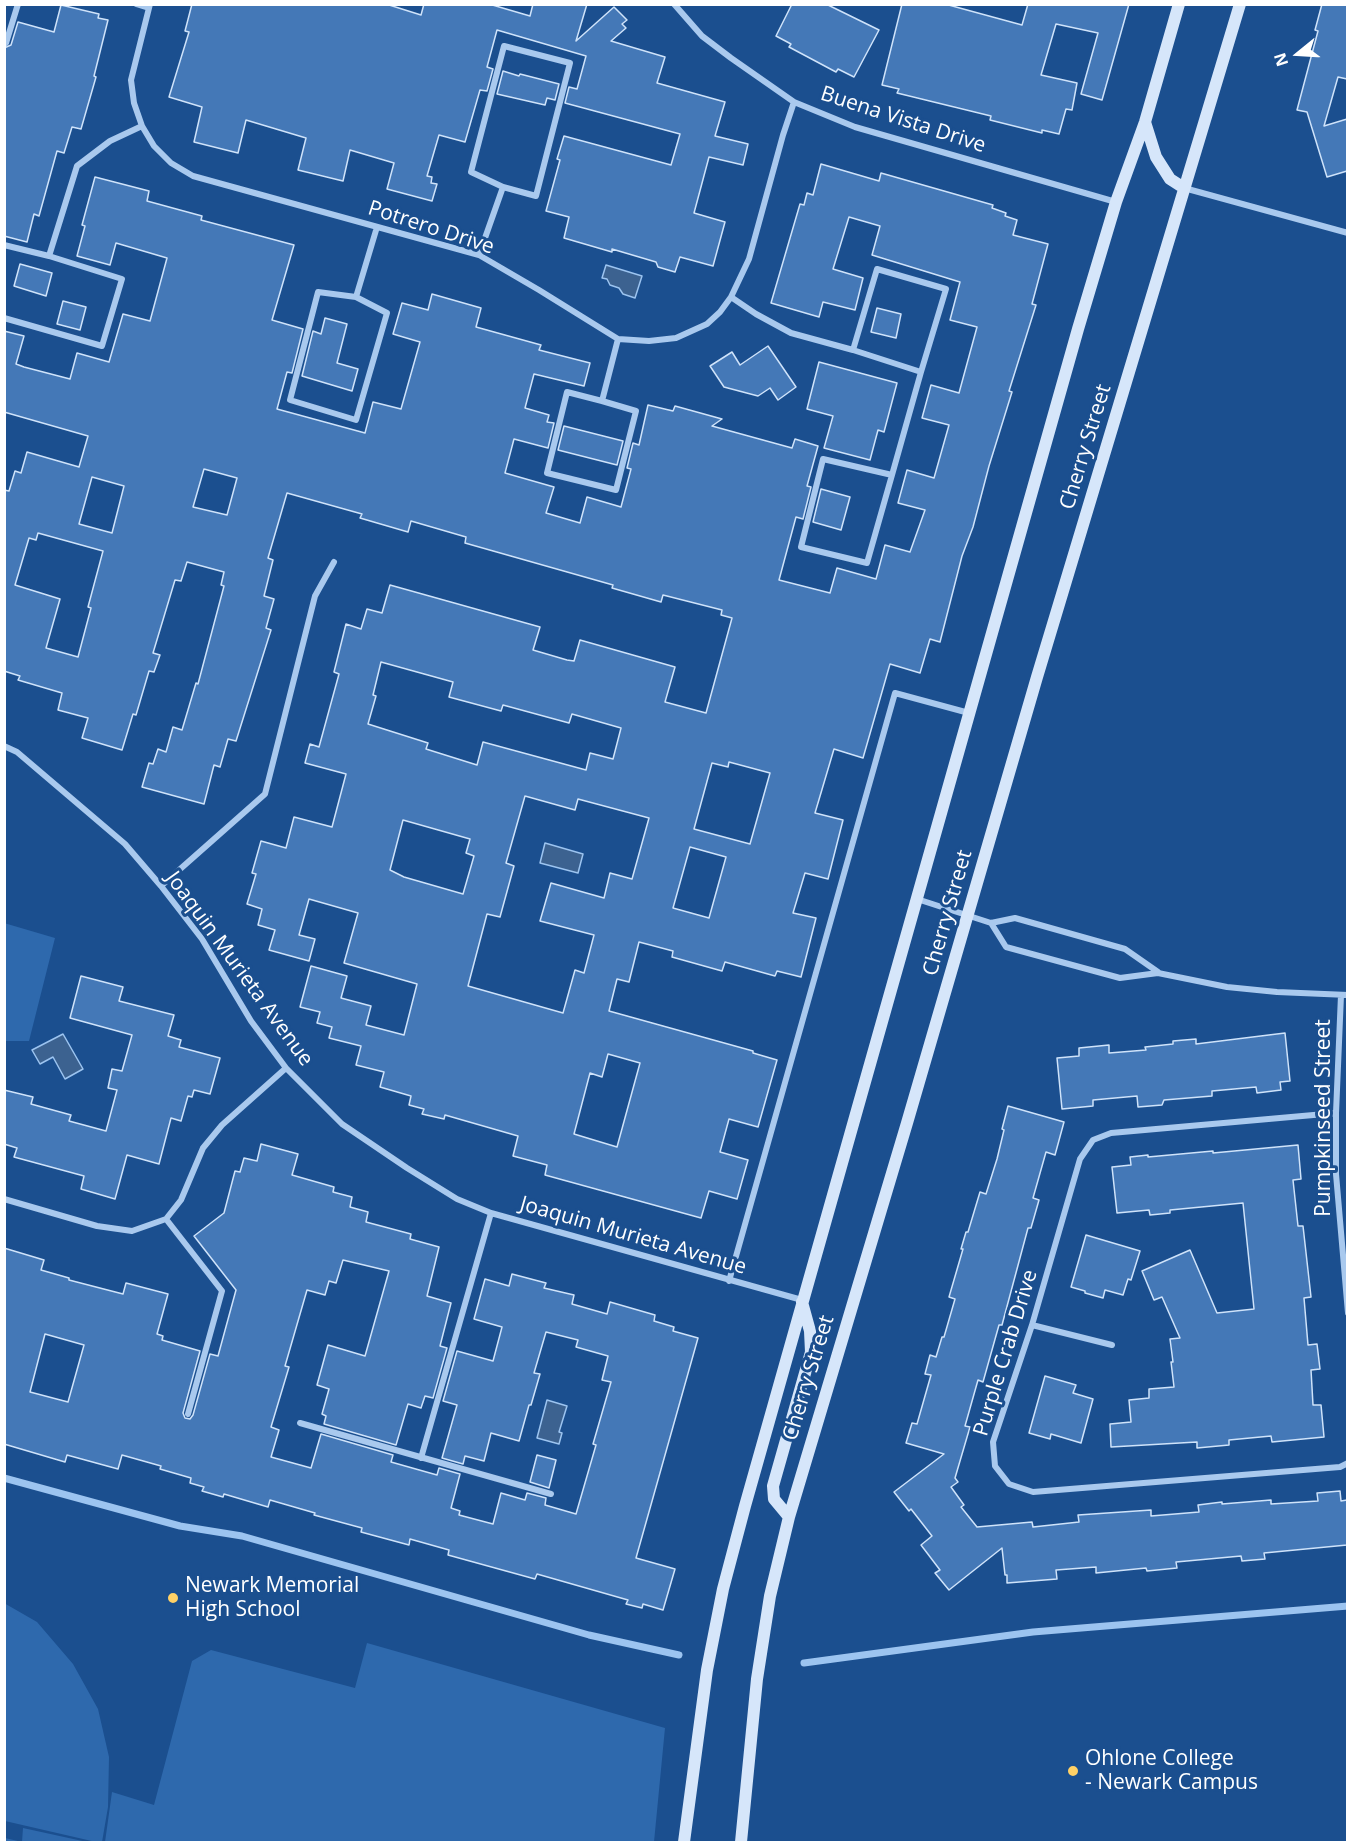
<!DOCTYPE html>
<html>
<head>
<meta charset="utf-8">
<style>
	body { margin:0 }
	#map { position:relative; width:1352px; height:1847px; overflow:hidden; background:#1b4f8f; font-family:"Open Sans",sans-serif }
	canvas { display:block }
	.frame { position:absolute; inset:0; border:6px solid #fff; pointer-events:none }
	.north { position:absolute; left:1268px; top:24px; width:60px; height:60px; -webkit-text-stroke:4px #1b4f8f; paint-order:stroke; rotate:252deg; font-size:16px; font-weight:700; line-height:24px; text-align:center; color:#fff }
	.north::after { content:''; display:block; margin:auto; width:21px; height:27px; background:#fff; clip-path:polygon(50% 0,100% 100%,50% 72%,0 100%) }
</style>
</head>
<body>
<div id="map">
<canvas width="1352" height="1847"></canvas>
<div class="frame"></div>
<div class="north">N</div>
</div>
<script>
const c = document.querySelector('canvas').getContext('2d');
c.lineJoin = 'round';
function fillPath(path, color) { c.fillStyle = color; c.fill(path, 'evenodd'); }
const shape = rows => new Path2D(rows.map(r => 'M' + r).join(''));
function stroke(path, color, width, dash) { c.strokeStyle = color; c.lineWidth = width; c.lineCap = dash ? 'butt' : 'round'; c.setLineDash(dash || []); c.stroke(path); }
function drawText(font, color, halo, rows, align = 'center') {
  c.font = font + ' "Open Sans",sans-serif'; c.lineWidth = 6; c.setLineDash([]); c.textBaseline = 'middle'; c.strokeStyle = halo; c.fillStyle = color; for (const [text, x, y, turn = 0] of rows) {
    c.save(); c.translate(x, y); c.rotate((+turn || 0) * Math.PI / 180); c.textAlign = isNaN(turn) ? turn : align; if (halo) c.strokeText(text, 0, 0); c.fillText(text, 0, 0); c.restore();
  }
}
fillPath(shape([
	[4,923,55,938,29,1041,5,1041],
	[4,1603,37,1622,73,1664,98,1709,109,1757,108,1807,102,1842,96,1842,5,1821],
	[367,1643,665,1728,654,1842,105,1842,112,1792,154,1805,192,1661,211,1650,355,1688],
	[23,1828,87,1842,5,1842,5,1838,22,1842]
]), '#2e69ad');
const water = shape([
	[606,265,642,276,635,298,623,294,619,288,610,285,607,279,602,278,606,265],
	[545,843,583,854,578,873,540,863,545,843],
	[63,1034,83,1069,65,1079,53,1057,40,1064,32,1050,63,1034],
	[547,1400,567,1406,559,1432,562,1433,559,1444,537,1438,547,1400]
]);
fillPath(water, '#3c6290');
stroke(water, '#9cc4f0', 1.5);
stroke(shape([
	[4,1478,180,1526,242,1536,589,1635,679,1655],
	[804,1663,1033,1632,1348,1606]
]), '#9cc4f0', 7);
const building = shape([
	[192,4,386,4,421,15,424,4,489,4,530,16,533,4,587,4,576,41,614,7,627,20,622,24,626,28,611,41,665,57,657,83,725,102,715,136,748,144,743,165,709,157,694,213,725,222,713,266,680,257,675,272,658,267,656,262,612,249,612,252,564,238,569,217,546,211,560,160,557,159,564,136,671,165,680,134,565,103,569,87,577,89,586,56,497,30,487,67,493,69,487,91,480,90,465,142,439,135,427,176,432,177,431,183,437,184,432,201,387,189,394,163,350,150,343,181,298,170,306,138,246,120,238,153,194,142,202,107,169,97,189,32,185,31,192,4],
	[792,4,826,4,879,30,854,77,838,69,836,72,789,47,791,44,776,36,792,4],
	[902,4,945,4,1022,25,1028,4,1129,4,1102,100,1081,94,1098,33,1056,24,1041,75,1077,83,1072,110,1066,109,1059,134,1042,130,1042,133,990,120,991,116,897,93,899,89,882,85,902,4],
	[1322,4,1347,4,1347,79,1338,77,1324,126,1347,119,1347,171,1327,177,1307,112,1297,110,1318,31,1315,30,1322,4],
	[61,5,99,14,98,18,108,20,94,76,96,77,81,129,72,127,64,153,57,151,39,216,34,214,27,242,4,236,4,48,11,45,18,22,54,32,61,5],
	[503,71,519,76,520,74,559,84,555,100,547,98,545,105,497,94,503,71],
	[821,164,879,181,881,173,993,205,992,208,1006,213,1005,216,1017,220,1013,235,1048,244,1032,304,1036,305,1009,391,1012,392,989,466,973,527,962,556,940,642,930,639,920,673,890,664,863,758,834,749,815,813,843,820,828,879,805,873,793,913,816,918,801,977,777,971,775,976,725,962,722,971,672,957,673,951,639,942,629,982,617,979,609,1011,753,1051,753,1053,777,1060,758,1127,729,1119,720,1152,748,1160,737,1199,709,1191,701,1218,545,1175,547,1165,513,1156,518,1136,445,1115,444,1119,422,1114,424,1109,409,1105,411,1096,380,1087,384,1072,356,1065,361,1046,329,1038,332,1027,317,1023,320,1012,300,1007,311,966,347,976,341,998,371,1006,366,1025,404,1035,417,984,344,963,358,913,309,899,299,935,315,939,309,961,269,950,275,930,258,925,262,909,247,904,256,874,252,873,261,841,286,848,294,817,332,827,346,774,305,763,310,744,319,747,339,674,334,672,346,624,361,629,367,609,382,613,390,585,540,627,533,650,567,660,574,661,580,640,675,667,665,702,706,713,732,618,721,615,722,610,663,595,661,602,612,588,613,585,465,543,466,537,411,521,408,532,360,518,362,514,287,493,268,558,273,560,264,596,274,599,266,628,271,630,236,741,228,739,220,767,214,765,204,804,142,787,149,763,153,764,158,749,166,752,173,727,182,730,196,683,198,684,224,586,221,585,224,572,187,562,181,581,175,580,153,653,160,655,154,672,149,671,136,715,133,714,122,750,82,738,88,718,58,710,62,693,18,680,20,676,4,671,4,490,9,491,15,471,21,473,27,452,79,467,88,436,4,412,4,331,24,336,16,364,24,367,70,379,77,353,109,362,123,314,150,321,167,258,116,243,110,265,77,256,85,226,82,225,95,177,149,191,147,201,202,216,201,220,294,245,272,320,303,329,292,373,287,372,277,409,365,433,373,402,401,409,420,342,393,334,402,303,428,310,432,294,481,308,476,327,541,345,539,350,590,363,584,386,534,374,525,408,549,415,547,422,554,423,548,448,514,439,505,473,554,487,546,513,580,523,587,497,621,507,631,469,627,468,633,443,639,445,648,405,673,411,675,406,722,419,712,426,792,448,795,439,818,446,807,486,811,487,803,519,796,517,779,580,830,593,837,568,876,579,885,545,910,552,925,510,898,503,907,470,934,478,949,425,922,418,931,385,959,393,977,327,950,320,960,282,872,255,880,226,849,217,833,269,863,278,855,310,823,302,819,317,771,303,800,204,804,205,807,193,813,195,821,164],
	[204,469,237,478,227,515,193,507,204,469],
	[92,477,124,486,112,533,79,524,92,477],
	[38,533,103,551,88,607,91,608,78,657,46,648,60,599,15,585,29,538,36,540,38,533],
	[381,662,453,682,449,697,501,711,503,705,569,723,572,714,621,728,613,759,590,753,586,770,483,742,477,765,426,749,428,743,368,724,376,696,373,695,381,662],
	[729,762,770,773,750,844,694,829,712,763,728,767,729,762],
	[525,796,575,810,578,799,649,818,632,879,610,873,604,898,551,883,540,921,594,935,584,973,575,970,563,1013,468,986,487,914,500,917,514,866,506,863,525,796],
	[403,820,470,839,466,853,474,856,463,894,404,877,390,870,403,820],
	[690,847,726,857,709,918,673,908,690,847],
	[608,1054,640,1063,617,1147,574,1134,590,1073,602,1077,608,1054],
	[20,264,52,273,46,296,14,286,20,264],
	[63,301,86,307,80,330,57,324,63,301],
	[877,308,901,314,896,338,871,332,877,308],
	[325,318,347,324,337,363,358,369,352,391,302,376,313,331,321,334,325,318],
	[768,346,796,387,778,400,770,388,758,396,724,387,710,366,732,352,740,365,768,346],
	[819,362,897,383,884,432,878,430,870,460,824,448,833,416,807,409,819,362],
	[564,426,623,441,617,465,558,450,564,426],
	[821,489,850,497,841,530,813,522,821,489],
	[81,976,123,987,119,1001,174,1015,168,1036,181,1040,179,1047,220,1058,210,1094,194,1090,192,1097,188,1096,181,1121,171,1118,159,1164,127,1155,115,1199,81,1189,84,1176,14,1157,17,1148,4,1144,4,1090,33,1097,31,1104,71,1115,69,1121,106,1131,117,1090,108,1088,112,1069,122,1071,132,1035,70,1018,81,976],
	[1285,1033,1290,1081,1280,1082,1281,1090,1257,1093,1256,1087,1212,1091,1212,1096,1164,1100,1162,1105,1138,1107,1137,1096,1093,1100,1093,1106,1062,1109,1057,1058,1079,1056,1079,1048,1109,1045,1109,1053,1146,1050,1145,1047,1173,1044,1173,1041,1196,1039,1196,1044,1285,1033],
	[1008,1106,1064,1122,1055,1155,1046,1152,1033,1198,1039,1200,1031,1228,1028,1228,1002,1325,999,1325,983,1382,978,1380,965,1426,970,1427,955,1478,958,1482,951,1487,964,1505,961,1507,977,1527,1032,1522,1033,1527,1079,1522,1078,1515,1151,1510,1151,1516,1199,1512,1198,1505,1222,1502,1222,1504,1271,1500,1271,1504,1318,1501,1317,1493,1340,1491,1341,1501,1347,1500,1347,1545,1264,1553,1265,1559,1242,1561,1241,1556,1176,1562,1177,1568,1147,1571,1146,1568,1096,1573,1096,1567,1056,1570,1057,1579,1007,1583,1007,1575,1005,1575,1002,1548,949,1590,935,1573,940,1570,921,1545,932,1536,911,1509,909,1511,894,1492,944,1454,906,1443,912,1423,917,1424,931,1375,925,1374,930,1355,936,1357,942,1337,944,1337,955,1299,949,1297,963,1249,961,1249,966,1232,968,1232,980,1192,986,1194,997,1159,1004,1130,1002,1129,1008,1106],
	[261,1144,298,1154,292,1175,334,1187,333,1192,352,1197,350,1207,368,1212,366,1222,411,1234,410,1239,439,1247,427,1296,451,1303,440,1346,447,1348,433,1398,425,1396,421,1408,408,1404,396,1445,324,1424,326,1416,322,1414,329,1389,317,1385,328,1345,365,1356,389,1271,343,1260,336,1283,329,1281,325,1295,307,1290,285,1366,289,1367,271,1427,279,1430,271,1457,311,1468,321,1434,393,1455,391,1462,437,1475,439,1468,460,1474,451,1508,460,1511,459,1515,493,1524,501,1493,525,1500,527,1493,546,1498,545,1505,576,1514,596,1445,593,1444,611,1382,602,1380,608,1356,576,1347,578,1340,546,1332,534,1373,540,1374,531,1405,529,1405,519,1441,491,1433,484,1461,465,1456,463,1464,442,1458,457,1405,443,1401,457,1351,493,1361,502,1327,474,1319,485,1279,509,1286,512,1274,546,1283,544,1288,574,1295,572,1304,607,1314,610,1302,655,1315,654,1321,674,1327,673,1331,698,1338,636,1558,675,1569,663,1610,643,1604,642,1608,626,1604,628,1600,537,1574,535,1579,448,1555,449,1550,410,1539,409,1545,361,1532,362,1528,314,1515,315,1513,270,1500,268,1507,224,1494,223,1497,202,1491,204,1487,190,1483,191,1478,160,1469,161,1466,122,1455,118,1469,67,1455,65,1462,4,1444,4,1248,44,1260,41,1270,69,1278,69,1280,123,1294,126,1283,168,1294,157,1334,163,1336,162,1340,200,1351,183,1413,185,1418,190,1419,193,1415,210,1354,218,1356,236,1290,194,1236,224,1213,235,1171,240,1172,244,1158,257,1161,261,1144],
	[45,1334,84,1345,68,1402,30,1392,45,1334],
	[1298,1145,1301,1179,1293,1180,1298,1226,1303,1226,1311,1297,1304,1298,1308,1345,1317,1344,1320,1369,1311,1370,1313,1405,1321,1405,1324,1437,1272,1442,1271,1436,1229,1440,1229,1445,1197,1448,1197,1442,1111,1447,1110,1424,1131,1422,1129,1400,1149,1398,1149,1389,1174,1387,1171,1362,1173,1362,1170,1339,1180,1338,1162,1297,1154,1300,1142,1271,1190,1250,1217,1313,1254,1309,1243,1203,1170,1210,1170,1213,1150,1215,1149,1210,1117,1213,1112,1167,1131,1165,1130,1157,1148,1155,1148,1157,1213,1151,1213,1153,1298,1145],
	[1086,1235,1140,1251,1131,1280,1128,1279,1123,1295,1105,1290,1103,1298,1085,1293,1085,1291,1071,1287,1086,1235],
	[1045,1376,1076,1385,1073,1393,1093,1399,1081,1443,1051,1434,1050,1439,1029,1433,1045,1376],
	[537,1455,556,1460,549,1488,530,1482,537,1455]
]);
fillPath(building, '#4478b7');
stroke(building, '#cfe3fa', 1.5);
stroke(shape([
	[136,4,149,8],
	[150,4,131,80,134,103,142,126,154,146,171,163,193,176,479,255,539,290,618,339,649,341,676,338,707,324,720,312,731,297,749,259,783,135,794,102],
	[674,4,702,36,731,58,794,102,855,127,1116,202],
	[4,42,6,43,18,4],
	[1184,188,1348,233],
	[4,245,49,256,122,279,102,346,4,318],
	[479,255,503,187,536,196,570,63,504,46,471,172,503,187],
	[49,256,77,166,110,141,142,126],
	[356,297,318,292,290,400,356,420,387,313,356,297,377,227],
	[731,297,756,314,791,333,853,350,921,372],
	[853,350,877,269,946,289,921,372,892,475,867,563,801,547,823,459,892,475],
	[602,401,636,411,616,490,547,473,567,392,602,401,618,339],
	[4,746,17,752,125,844,161,886,202,939,251,1021,286,1068,342,1124,407,1168,457,1199,491,1213,802,1300],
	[161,886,265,794,315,596,334,562],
	[917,899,991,923,1015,918,1125,949,1158,972],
	[991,923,1006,947,1120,978,1158,973,1227,987,1277,992,1348,995],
	[1341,995,1336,1113,1336,1174,1348,1313],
	[1336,1113,1111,1133,1093,1140,1080,1159,1032,1325,993,1442,995,1466,1009,1484,1033,1492,1340,1467,1348,1463],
	[4,1199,97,1226,132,1231,166,1219,181,1200,203,1148,222,1125,286,1068],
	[166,1219,222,1291,188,1414],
	[729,1281,895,693,969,713],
	[1032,1325,1112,1345],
	[300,1423,551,1494],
	[421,1458,491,1213]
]), '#a9c9ee', 6);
stroke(shape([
	[1145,122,1156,157,1170,179,1184,188],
	[789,1517,774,1499,773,1486,811,1352,810,1331,802,1302],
	[684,1842,707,1670,723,1589,745,1506,1078,329,1116,202,1145,122,1179,4],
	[741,1842,757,1679,770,1596,789,1517,907,1123,1037,677,1240,4]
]), '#d6e6fa', 12);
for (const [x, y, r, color] of [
	[173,1598,6,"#ffd166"],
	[1073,1771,6,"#ffd166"]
]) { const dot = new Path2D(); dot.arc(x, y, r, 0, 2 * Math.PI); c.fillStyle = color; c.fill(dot); stroke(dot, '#1b4f8f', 2); }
drawText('21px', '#fff', '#1b4f8f', [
	["Buena Vista Drive",903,120,18],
	["Potrero Drive",431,228,18],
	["Cherry Street",1086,447,-73],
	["Cherry Street",948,913,-74],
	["Joaquin Murieta Avenue",239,969,54],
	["Pumpkinseed Street",1324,1118,-90],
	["Joaquin Murieta Avenue",633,1236,16],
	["Purple Crab Drive",1006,1353,-73],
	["Cherry Street",809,1378,-73]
]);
drawText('21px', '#fff', '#1b4f8f', [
	["Newark Memorial",185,1586],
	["High School",185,1610],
	["Ohlone College",1085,1759],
	["- Newark Campus",1085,1783]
], 'left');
</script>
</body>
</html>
